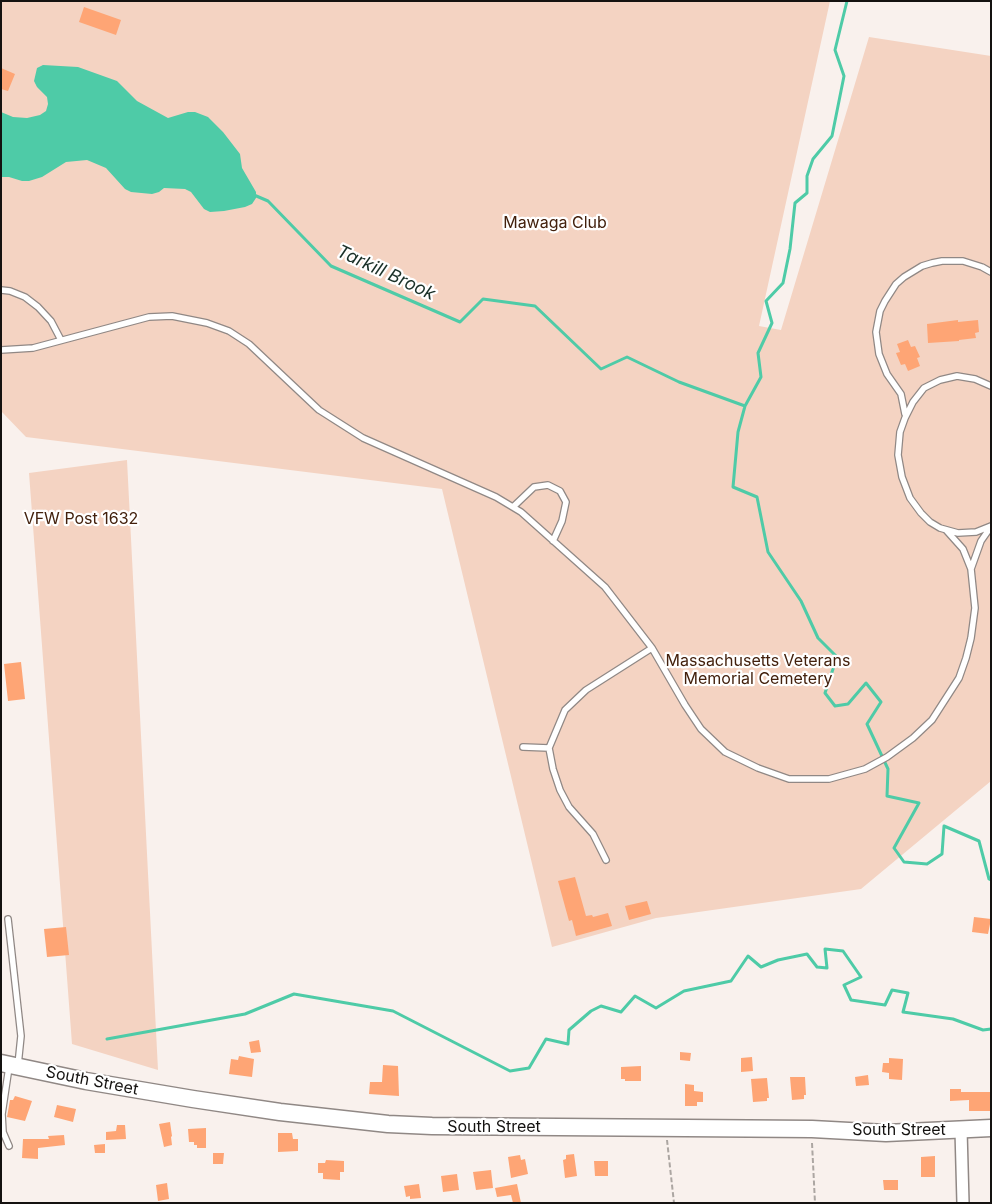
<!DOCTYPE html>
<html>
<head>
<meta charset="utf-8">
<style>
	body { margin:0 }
	#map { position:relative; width:992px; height:1204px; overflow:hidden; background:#f9f1ed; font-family:Inter,sans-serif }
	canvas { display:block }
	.frame { position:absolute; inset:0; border:2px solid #141210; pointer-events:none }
</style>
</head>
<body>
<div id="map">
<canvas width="992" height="1204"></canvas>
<div class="frame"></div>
</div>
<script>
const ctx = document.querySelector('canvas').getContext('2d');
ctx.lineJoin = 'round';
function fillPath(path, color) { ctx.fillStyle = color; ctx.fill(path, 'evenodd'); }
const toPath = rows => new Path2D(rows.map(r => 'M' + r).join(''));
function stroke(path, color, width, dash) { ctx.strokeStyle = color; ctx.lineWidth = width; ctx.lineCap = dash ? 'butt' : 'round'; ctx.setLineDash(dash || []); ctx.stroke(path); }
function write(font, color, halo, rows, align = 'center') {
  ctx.font = font + ' Inter,sans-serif'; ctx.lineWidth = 4.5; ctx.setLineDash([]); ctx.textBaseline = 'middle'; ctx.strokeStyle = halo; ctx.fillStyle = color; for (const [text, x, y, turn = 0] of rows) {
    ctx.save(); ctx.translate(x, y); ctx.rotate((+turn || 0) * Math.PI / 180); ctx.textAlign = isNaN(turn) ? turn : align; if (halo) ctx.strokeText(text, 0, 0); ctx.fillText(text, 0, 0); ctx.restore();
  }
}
fillPath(toPath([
	[1,1,830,1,759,326,781,330,869,37,991,56,991,781,861,889,656,918,552,947,442,489,26,437,1,411],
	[127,460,158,1070,72,1044,29,473]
]), '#f4d3c2');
fillPath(toPath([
	[43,65,78,67,117,81,137,101,168,118,188,112,195,112,208,117,223,132,240,154,242,168,256,192,256,198,252,204,245,207,224,211,210,212,204,209,191,192,185,189,164,188,159,192,152,194,131,192,125,189,106,168,87,160,66,162,42,177,29,181,22,181,9,177,1,177,1,112,13,117,27,118,40,115,46,111,48,104,47,97,37,87,34,81,37,68]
]), '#4ecba7');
stroke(toPath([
	[847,1,835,50,844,76,832,136,813,159,807,176,807,193,795,203,790,249,783,283,766,301,772,323,758,353,761,377,745,406,738,432,733,487,757,497,768,552,801,601,818,638,837,657,825,693,835,706,848,704,866,683,881,702,867,724,888,769,887,796,919,803,894,848,904,862,927,864,942,854,944,826,979,841,989,879,991,880],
	[254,195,268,201,331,266,460,322,483,299,535,306,601,369,627,357,679,382,745,406],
	[107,1039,245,1014,294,994,393,1011,510,1071,529,1068,546,1039,568,1044,569,1030,591,1011,601,1006,621,1012,635,996,656,1008,684,991,731,981,748,956,761,967,778,960,807,954,817,967,827,968,825,949,843,951,861,977,844,985,851,1000,885,1005,892,990,908,993,903,1012,953,1019,983,1030,991,1029]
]), '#4ecba7', 3);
fillPath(toPath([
	[84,7,121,20,116,35,79,22],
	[1,68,15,74,8,91,1,89],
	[958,320,958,322,978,320,979,332,975,333,976,338,959,340,959,341,928,343,927,324],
	[908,340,911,347,915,346,920,357,917,358,920,366,908,371,905,364,901,365,896,353,900,352,897,344],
	[21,662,25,699,8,701,4,664],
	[575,877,586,916,592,915,593,917,608,913,612,926,576,936,572,920,569,921,558,881],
	[647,901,651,914,629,920,625,906],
	[974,917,991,919,988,934,972,932],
	[66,927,69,955,47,957,44,929],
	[259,1040,261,1052,251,1053,249,1042],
	[680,1052,691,1053,690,1061,680,1060],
	[239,1056,254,1059,252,1077,229,1074,231,1059,238,1060],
	[752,1057,753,1071,741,1072,741,1058],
	[889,1058,903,1059,902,1080,889,1079,889,1073,882,1072,883,1063,889,1063],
	[383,1065,398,1066,399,1096,369,1094,370,1082,382,1082],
	[641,1066,641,1081,625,1081,625,1079,621,1079,621,1067],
	[868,1075,869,1085,856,1086,855,1077],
	[790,1077,805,1077,806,1095,804,1095,804,1099,792,1100],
	[767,1078,769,1098,767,1098,767,1101,753,1102,751,1079],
	[685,1084,694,1085,694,1091,703,1092,703,1102,697,1102,697,1106,685,1106],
	[950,1089,961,1089,961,1092,991,1092,991,1111,969,1111,969,1100,950,1101],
	[15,1096,32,1101,25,1121,7,1117,10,1100,13,1100],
	[57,1105,76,1109,73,1122,54,1117],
	[170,1122,172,1136,171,1137,172,1145,164,1147,159,1124],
	[117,1125,125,1125,126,1139,106,1140,106,1132,116,1131],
	[206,1128,206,1148,197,1148,197,1145,194,1145,194,1142,189,1142,188,1129],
	[278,1133,292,1133,293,1139,298,1139,298,1151,278,1152],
	[64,1135,65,1145,38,1148,38,1159,22,1158,23,1139,49,1139,48,1136],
	[105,1144,105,1153,95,1153,94,1145],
	[213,1153,224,1153,223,1164,213,1164],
	[574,1154,577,1176,565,1178,563,1160,566,1159,566,1155],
	[520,1155,521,1160,525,1159,528,1174,511,1178,508,1157],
	[935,1156,935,1177,921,1177,921,1157],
	[326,1160,344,1161,344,1172,340,1172,340,1180,323,1179,323,1173,318,1173,318,1163,325,1163],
	[594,1161,608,1161,608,1176,595,1176],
	[491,1170,493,1188,476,1190,473,1172],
	[457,1174,459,1190,443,1192,441,1176],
	[883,1180,898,1180,898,1190,884,1190],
	[167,1183,169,1199,158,1201,156,1185],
	[419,1184,421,1198,410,1199,410,1196,406,1197,404,1186],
	[517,1184,521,1203,513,1203,511,1195,497,1197,495,1188]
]), '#fea575');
const lane = toPath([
	[1,290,10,291,25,297,38,307,51,321,61,340],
	[1,350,33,348,149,317,172,316,207,323,229,331,249,344,319,410,363,438,496,497,521,512,605,587,652,648,586,690,565,710,549,748,523,747],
	[991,386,975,379,957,376,940,380,924,388,913,402,905,418,900,432,898,455,902,477,910,498,921,513,930,522,940,528,958,533,976,532,991,526],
	[905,414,901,394,887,374,879,354,876,332,880,311,885,301,896,284,904,277,922,266,932,263,942,261,963,261,982,267,991,272],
	[513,507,534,487,548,485,560,491,566,502,562,521,553,541],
	[971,569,981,541,990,528],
	[652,648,685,705,701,729,725,752,758,768,789,779,829,779,865,769,887,757,913,738,932,720,959,678,966,658,971,638,975,608,971,569,963,549,946,530],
	[549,748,553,769,560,790,569,807,593,834,606,860],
	[8,919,21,1036,18,1065],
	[9,1067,2,1114,3,1132,9,1146]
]);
const street = toPath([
	[961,1130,963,1203]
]);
const secondary = toPath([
	[1,1063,86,1081,193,1099,280,1112,388,1124,432,1126,812,1129,886,1133,991,1128]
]);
stroke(lane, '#908885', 8);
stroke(street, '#908885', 14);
stroke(secondary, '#908885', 19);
stroke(toPath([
	[667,1140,674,1203],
	[812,1143,815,1203]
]), '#aca6a2', 2, [5, 2.5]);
stroke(lane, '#fff', 5.5);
stroke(street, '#fff', 11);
stroke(secondary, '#fff', 16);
write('16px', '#43210d', '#fff', [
	["Mawaga Club",555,223],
	["VFW Post 1632",81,519],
	["Massachusetts Veterans",758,661],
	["Memorial Cemetery",758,679]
]);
write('16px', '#141210', '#fff', [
	["South Street",92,1081,11],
	["South Street",494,1127],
	["South Street",899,1130]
]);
write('italic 18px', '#1a3028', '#fff', [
	["Tarkill Brook",386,273,25]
]);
</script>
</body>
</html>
